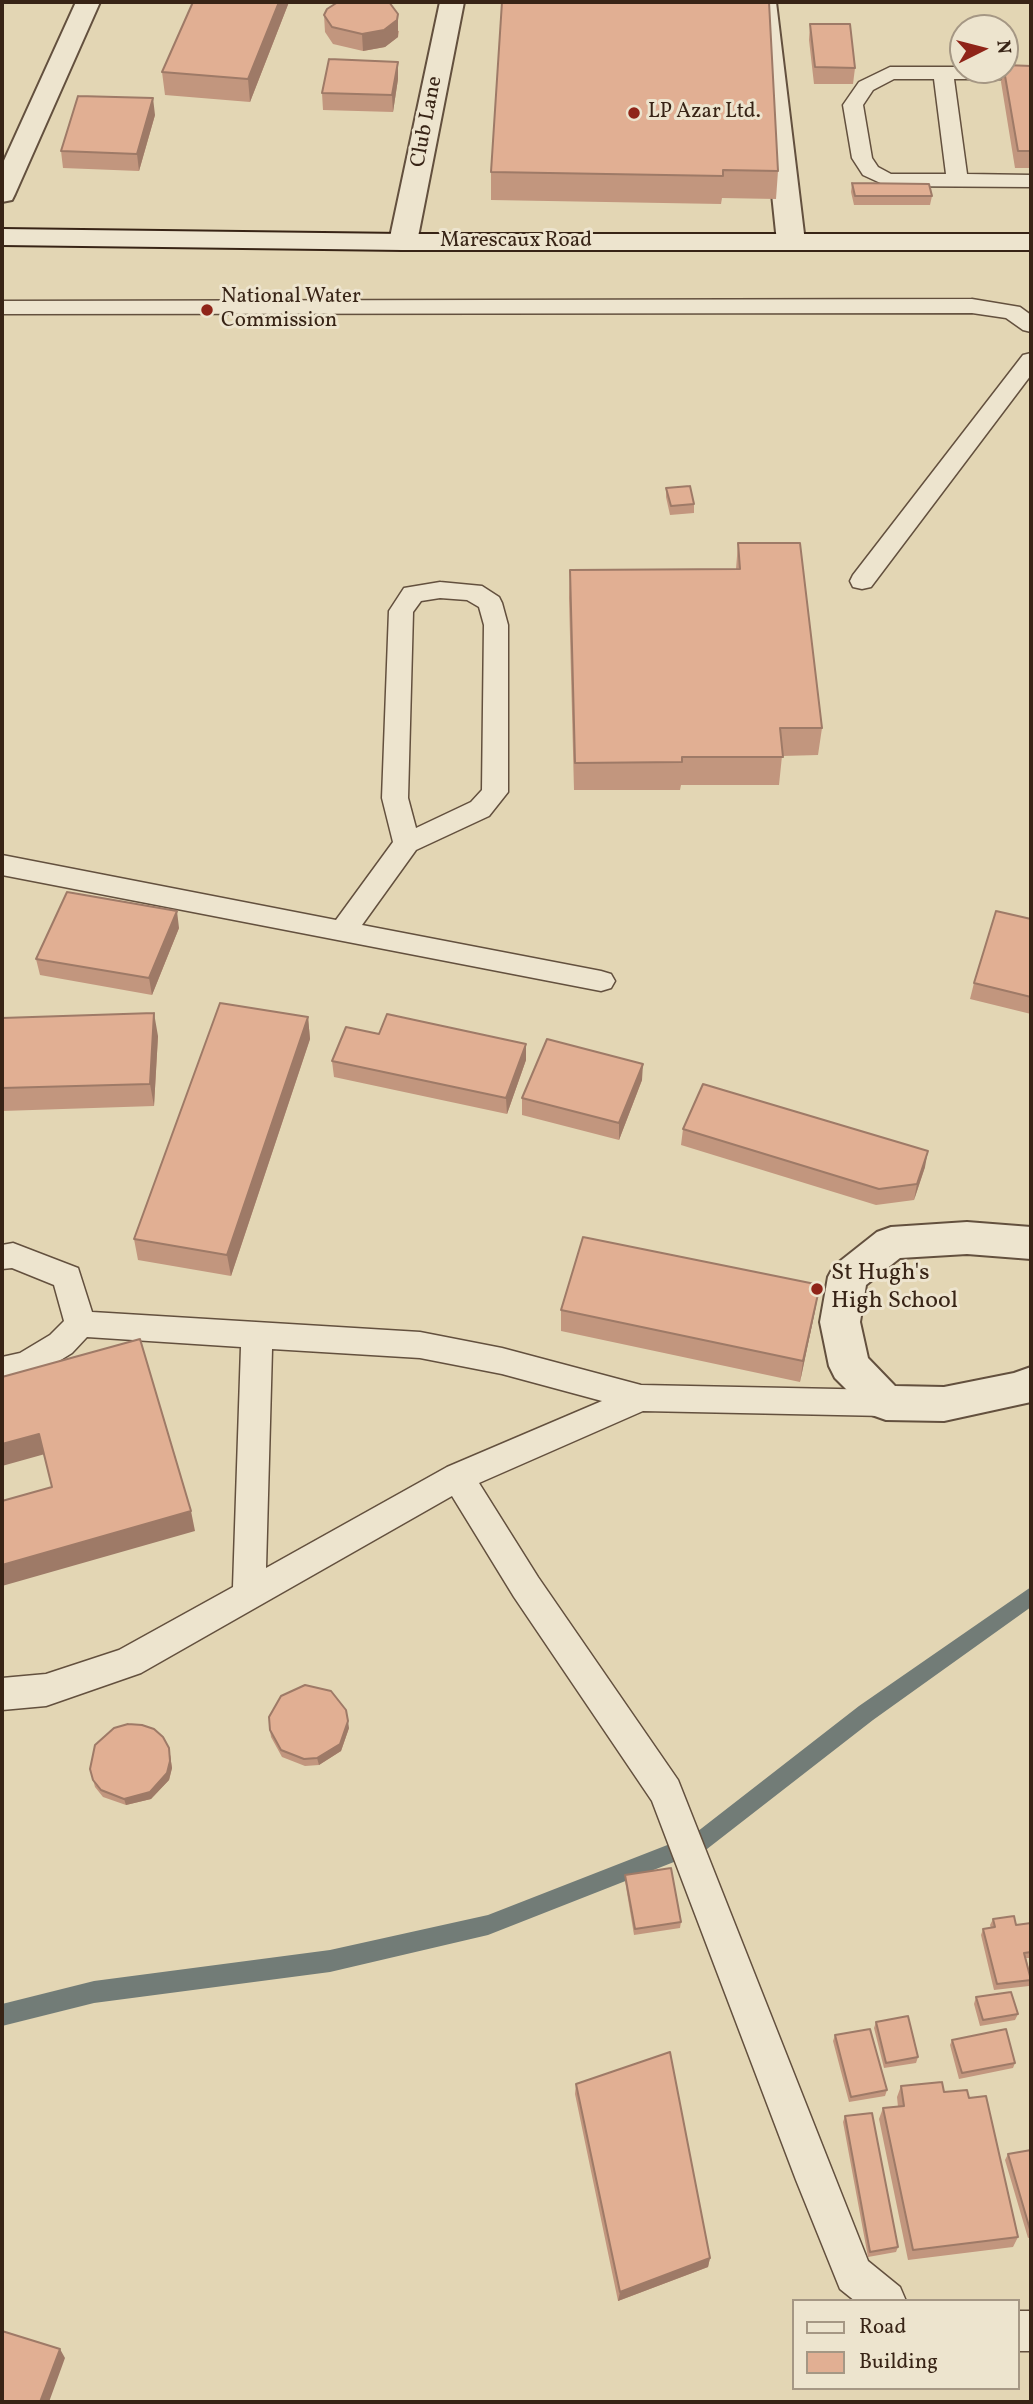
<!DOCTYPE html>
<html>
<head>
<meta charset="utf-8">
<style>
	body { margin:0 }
	#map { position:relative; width:1033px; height:2404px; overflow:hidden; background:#e3d6b4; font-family:Vollkorn,serif }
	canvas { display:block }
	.frame { position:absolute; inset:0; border:4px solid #382416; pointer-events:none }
	.legend { position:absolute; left:792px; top:2299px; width:228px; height:91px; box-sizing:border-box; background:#ede4ce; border:2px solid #a59784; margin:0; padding:9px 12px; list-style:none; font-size:21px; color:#382416 }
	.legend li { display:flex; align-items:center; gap:14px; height:35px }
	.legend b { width:35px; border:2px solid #a59784 }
	.north { position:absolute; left:949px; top:14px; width:70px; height:70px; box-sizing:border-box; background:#ede4ce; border:2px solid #a59784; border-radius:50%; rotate:84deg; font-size:19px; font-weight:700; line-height:28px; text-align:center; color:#382416 }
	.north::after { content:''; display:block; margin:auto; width:24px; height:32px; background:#8f2418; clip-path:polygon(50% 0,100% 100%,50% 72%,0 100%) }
</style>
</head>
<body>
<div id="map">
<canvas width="1033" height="2404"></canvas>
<div class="frame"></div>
<ul class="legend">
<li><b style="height:9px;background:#ede4ce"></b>Road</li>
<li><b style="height:19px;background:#e1af93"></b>Building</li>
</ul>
<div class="north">N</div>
</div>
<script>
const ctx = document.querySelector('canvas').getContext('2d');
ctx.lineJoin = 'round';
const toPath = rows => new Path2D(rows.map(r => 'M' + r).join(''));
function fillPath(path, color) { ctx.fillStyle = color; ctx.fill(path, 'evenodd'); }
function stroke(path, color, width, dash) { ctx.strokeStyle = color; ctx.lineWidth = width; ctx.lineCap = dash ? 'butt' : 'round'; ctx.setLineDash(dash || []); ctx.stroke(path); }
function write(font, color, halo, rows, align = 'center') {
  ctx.font = font + ' Vollkorn,serif'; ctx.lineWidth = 6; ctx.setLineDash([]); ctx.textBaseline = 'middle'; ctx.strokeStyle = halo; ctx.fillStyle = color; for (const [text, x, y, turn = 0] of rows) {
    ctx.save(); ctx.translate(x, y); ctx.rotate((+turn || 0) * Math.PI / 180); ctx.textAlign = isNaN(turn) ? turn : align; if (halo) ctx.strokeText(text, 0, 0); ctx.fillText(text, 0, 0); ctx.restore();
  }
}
fillPath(toPath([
	[1031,1587,1031,1607,873,1720,707,1849,488,1935,330,1972,94,2003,2,2026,2,2004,94,1981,330,1950,488,1915,693,1835,859,1706,1031,1587]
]), '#727c77');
const lane = toPath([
	[890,67,963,67,963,70,1031,67,1031,79,954,79,967,174,1031,175,1031,187,887,186,863,175,852,158,843,105,859,82,890,67],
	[894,79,934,79,946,174,891,174,878,167,872,158,863,105,873,90,894,79],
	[972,299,1020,307,1031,315,1031,332,1023,330,1006,318,972,313,2,314,2,301,972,299],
	[1031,353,1031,375,871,587,862,589,853,587,850,581,853,575,1023,355,1031,353],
	[440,582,482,586,499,597,502,603,508,625,508,792,489,816,416,850,362,925,601,971,611,974,615,981,611,988,601,991,2,875,2,855,336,920,393,842,382,798,389,611,404,588,440,582],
	[440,598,467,600,479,607,484,625,482,790,471,802,416,828,408,798,413,612,421,601,440,598],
	[13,1243,78,1268,92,1312,420,1332,502,1348,641,1385,886,1390,897,1394,902,1403,897,1412,886,1416,643,1411,479,1483,538,1577,678,1780,868,2261,900,2287,906,2301,855,2301,840,2289,796,2180,652,1801,514,1597,452,1496,141,1673,46,1706,2,1710,2,1678,46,1674,119,1650,233,1587,241,1347,87,1337,72,1353,38,1374,2,1383,2,1357,20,1353,50,1335,64,1321,54,1285,12,1268,2,1269,2,1245,13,1243],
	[272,1349,420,1358,502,1374,602,1401,447,1467,266,1568,272,1349],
	[1017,2311,1031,2311,1031,2351,1017,2351,1017,2311]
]);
const street = toPath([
	[76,2,100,2,15,194,12,200,2,202,2,165,76,2],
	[440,2,464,2,417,242,413,248,403,250,393,248,389,242,440,2],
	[752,2,776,2,805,242,801,248,791,250,781,248,777,242,752,2],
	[967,1222,1031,1227,1031,1259,967,1254,900,1258,866,1285,860,1322,868,1358,895,1386,944,1387,1014,1373,1031,1367,1031,1402,944,1421,886,1420,872,1415,835,1378,829,1366,820,1322,828,1277,834,1266,877,1232,891,1227,967,1222]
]);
const secondary = toPath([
	[2,229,403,234,1031,234,1031,250,403,250,2,245,2,229]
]);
stroke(lane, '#63503e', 3);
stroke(street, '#63503e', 4);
stroke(secondary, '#382416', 4);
fillPath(lane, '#ede4ce');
fillPath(street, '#ede4ce');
fillPath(secondary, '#ede4ce');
fillPath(toPath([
	[193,2,289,2,250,102,165,95,162,72],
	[502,2,778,171,776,199,722,198,721,204,491,200,491,172],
	[324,15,399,31,398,37,385,47,363,51,333,44,325,32],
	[810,24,855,68,853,84,814,84,809,40],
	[1031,66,1031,168,1015,168,1001,82,1003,70],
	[398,79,393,112,323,110,322,93],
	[155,115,139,171,63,168,61,151],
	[852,183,932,196,930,205,854,205,851,192],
	[666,488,694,504,694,513,670,515,666,497],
	[738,543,822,728,818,755,782,756,779,785,681,785,680,790,574,790,569,598,570,570,736,569],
	[1031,919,1031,1014,970,999,974,983],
	[179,928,152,995,40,975,36,959],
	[308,1017,310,1039,231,1276,138,1260,134,1239],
	[2,1018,158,1036,154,1106,2,1111],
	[379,1034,526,1044,526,1060,507,1114,334,1077,332,1061],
	[642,1080,619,1140,522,1115,522,1098],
	[683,1129,925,1167,914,1200,876,1205,681,1145],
	[816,1306,800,1382,561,1331,561,1310],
	[349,1728,341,1751,319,1765,305,1766,282,1757,271,1737,270,1730],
	[169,1748,172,1768,169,1780,151,1799,126,1805,103,1797,95,1787,90,1769],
	[625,1875,681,1922,680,1928,634,1935,625,1881],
	[993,1919,1016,1925,1031,1923,1031,1958,1026,1958,1031,1977,1031,1981,1029,1986,994,1990,981,1935,983,1929,991,1928,990,1925],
	[976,1997,1018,2014,1015,2020,980,2026,974,2004],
	[876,2022,918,2057,916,2063,884,2068,874,2028],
	[835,2035,887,2090,885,2096,849,2102,833,2041],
	[952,2040,1015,2063,1013,2068,959,2079,950,2045],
	[576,2084,710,2258,708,2267,618,2301,575,2094],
	[901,2086,944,2092,969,2098,1018,2237,1013,2247,908,2260,879,2119,883,2108,898,2107,897,2097],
	[845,2116,898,2247,896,2252,868,2257,843,2122],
	[1031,2150,1031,2237,1028,2238,1005,2160,1008,2154]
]), '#c2967e');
fillPath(toPath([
	[279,2,289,2,250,102,248,79],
	[398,14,398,37,385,47,363,51,362,34],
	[398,62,398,79,393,112,392,95],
	[153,98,155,115,139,171,137,154],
	[177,911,179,928,152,995,149,978],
	[154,1013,158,1036,154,1106,150,1084],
	[308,1017,310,1039,231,1276,227,1255],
	[526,1044,526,1060,507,1114,506,1098],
	[643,1064,642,1080,619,1140,619,1123],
	[928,1151,925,1167,914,1200,917,1184],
	[820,1285,816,1306,800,1382,803,1361],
	[39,1434,45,1454,2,1466,2,1444],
	[191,1511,195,1531,2,1586,2,1565],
	[348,1721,349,1728,341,1751,319,1765,317,1758],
	[169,1748,172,1768,169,1780,151,1799,126,1805,124,1799],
	[710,2258,708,2267,618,2301,620,2292],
	[60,2349,65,2358,49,2402,40,2402]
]), '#9e7a67');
const building = toPath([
	[193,2,279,2,248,79,162,72,193,2],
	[338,2,389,2,398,14,397,20,384,30,362,34,332,27,324,15,327,9,338,2],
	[502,2,769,2,778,171,723,170,723,176,491,172,502,2],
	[810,24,850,24,855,68,815,67,810,24],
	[329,59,398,62,392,95,322,93,329,59],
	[1005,65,1031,66,1031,151,1018,151,1004,70,1005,65],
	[78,96,153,98,137,154,61,151,78,96],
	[852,183,929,184,932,196,855,196,852,183],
	[690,486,694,504,671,506,666,488,690,486],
	[738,543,800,543,822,728,780,728,783,757,682,757,682,762,575,763,570,570,740,569,738,543],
	[67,892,177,911,149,978,36,959,67,892],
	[996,911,1031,919,1031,997,974,983,996,911],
	[220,1003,308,1017,227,1255,134,1239,220,1003],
	[154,1013,150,1084,2,1088,2,1018,154,1013],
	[387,1014,526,1044,506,1098,332,1061,346,1027,379,1034,387,1014],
	[547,1039,643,1064,619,1123,522,1098,547,1039],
	[703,1084,928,1151,917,1184,879,1189,683,1129,703,1084],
	[583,1237,820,1285,803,1361,561,1310,583,1237],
	[140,1339,191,1511,2,1565,2,1501,52,1487,39,1434,2,1444,2,1377,140,1339],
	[305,1685,331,1691,346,1710,348,1721,340,1744,317,1758,304,1759,281,1750,270,1730,269,1717,281,1696,305,1685],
	[128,1724,142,1725,154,1729,163,1737,169,1748,170,1761,167,1773,150,1792,124,1799,101,1790,93,1780,90,1769,95,1745,114,1728,128,1724],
	[671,1868,681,1922,635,1929,625,1875,671,1868],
	[1014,1916,1016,1925,1031,1923,1031,1952,1024,1953,1031,1980,997,1984,983,1929,995,1927,993,1919,1014,1916],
	[1011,1992,1018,2014,983,2020,976,1997,1011,1992],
	[908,2016,918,2057,886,2063,876,2022,908,2016],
	[870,2029,887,2090,851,2097,835,2035,870,2029],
	[1006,2029,1015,2063,962,2073,952,2040,1006,2029],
	[670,2052,710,2258,620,2292,576,2084,670,2052],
	[942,2082,944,2092,967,2090,969,2098,986,2096,1018,2237,913,2250,883,2108,904,2106,901,2086,942,2082],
	[872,2113,898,2247,870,2252,845,2116,872,2113],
	[1031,2150,1031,2233,1008,2154,1031,2150],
	[2,2331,60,2349,40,2402,2,2402,2,2331]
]);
fillPath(building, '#e1af93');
stroke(building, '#9e7a67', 2);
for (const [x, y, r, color] of [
	[634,113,7,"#8f2418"],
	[207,310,7,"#8f2418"],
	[817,1289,7,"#8f2418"]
]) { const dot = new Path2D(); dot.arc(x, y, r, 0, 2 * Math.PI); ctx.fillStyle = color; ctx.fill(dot); stroke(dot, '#ede4ce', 2.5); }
write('21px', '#382416', '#ede4ce', [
	["LP Azar Ltd.",648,113],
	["National Water",221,298],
	["Commission",221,322]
], 'left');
write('21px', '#382416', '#ede4ce', [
	["Club Lane",428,122,-79],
	["Marescaux Road",516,242]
]);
write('24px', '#382416', '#ede4ce', [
	["St Hugh's",831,1275],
	["High School",831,1303]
], 'left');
</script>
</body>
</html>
